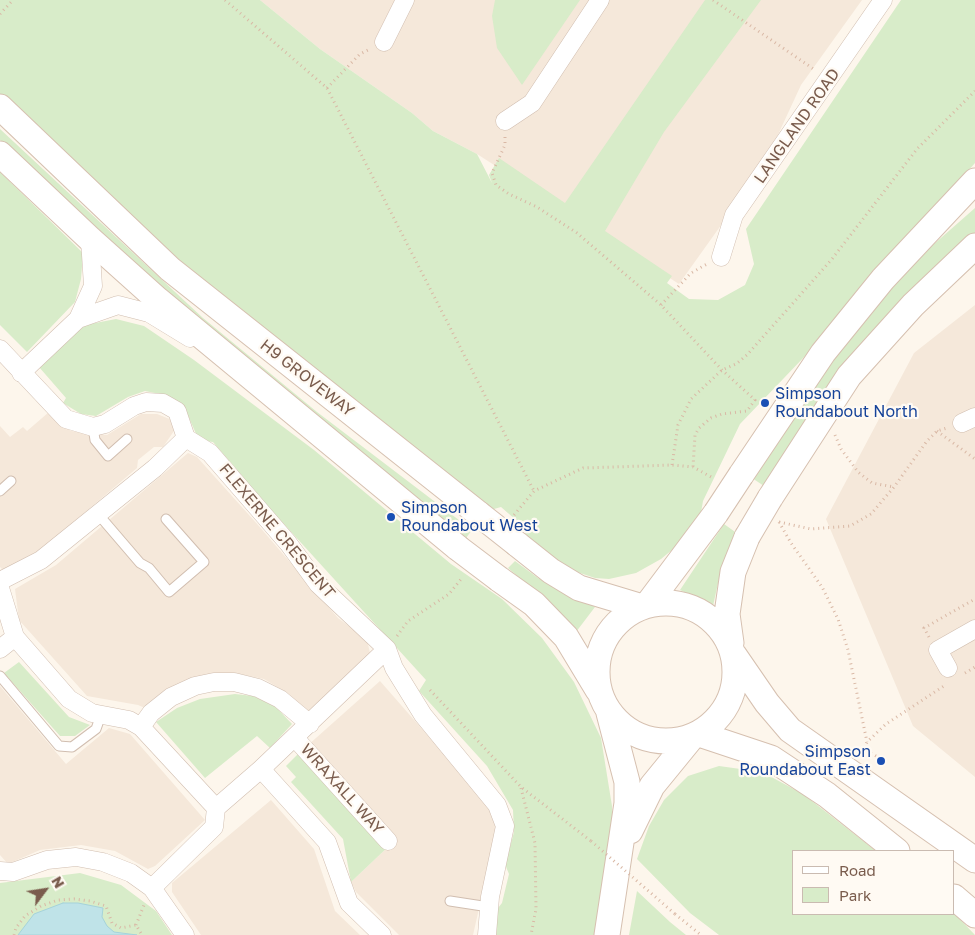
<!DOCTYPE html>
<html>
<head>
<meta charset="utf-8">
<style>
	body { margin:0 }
	#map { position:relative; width:975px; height:935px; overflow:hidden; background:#fdf6ec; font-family:"Golos Text",sans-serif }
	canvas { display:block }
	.legend { position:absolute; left:792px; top:850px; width:162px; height:65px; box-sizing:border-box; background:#fffaf3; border:1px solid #cabbb1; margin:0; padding:6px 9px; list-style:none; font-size:15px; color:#7a5c4d }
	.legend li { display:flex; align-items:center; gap:10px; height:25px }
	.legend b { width:25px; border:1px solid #cabbb1 }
	.north { position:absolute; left:20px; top:865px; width:50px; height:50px; -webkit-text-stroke:4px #fffaf3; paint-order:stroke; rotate:59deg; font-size:14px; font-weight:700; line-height:20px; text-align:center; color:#7a5c4d }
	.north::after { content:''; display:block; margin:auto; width:18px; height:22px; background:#7a5c4d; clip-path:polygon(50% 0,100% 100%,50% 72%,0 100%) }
</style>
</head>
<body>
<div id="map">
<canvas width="975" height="935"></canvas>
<ul class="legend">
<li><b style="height:6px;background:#fff"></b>Road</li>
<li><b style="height:14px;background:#d8ecc9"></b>Park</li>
</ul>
<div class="north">N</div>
</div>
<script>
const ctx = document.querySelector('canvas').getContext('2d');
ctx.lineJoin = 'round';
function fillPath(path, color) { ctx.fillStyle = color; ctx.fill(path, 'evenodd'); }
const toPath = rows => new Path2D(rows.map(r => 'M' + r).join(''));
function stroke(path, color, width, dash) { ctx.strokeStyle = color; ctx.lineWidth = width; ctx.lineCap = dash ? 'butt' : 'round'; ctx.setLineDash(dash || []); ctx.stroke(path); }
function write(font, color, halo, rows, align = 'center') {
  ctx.font = font + ' "Golos Text",sans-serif'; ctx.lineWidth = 4.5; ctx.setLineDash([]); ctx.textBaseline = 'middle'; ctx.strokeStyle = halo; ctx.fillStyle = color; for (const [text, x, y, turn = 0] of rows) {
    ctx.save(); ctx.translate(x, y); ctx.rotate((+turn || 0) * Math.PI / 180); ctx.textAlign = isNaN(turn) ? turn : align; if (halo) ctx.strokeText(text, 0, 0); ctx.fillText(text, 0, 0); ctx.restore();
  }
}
fillPath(toPath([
	[260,0,862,0,801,85,764,165,679,284,477,154,433,131,412,113,320,49],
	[975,305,975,777,913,726,826,519,914,353],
	[49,412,71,431,107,435,141,414,157,414,172,420,176,428,163,447,154,447,138,460,137,468,36,554,4,571,0,567,0,426,10,437,23,427,27,431],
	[188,453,197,457,258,525,338,618,367,640,370,653,308,713,289,694,264,679,239,674,217,674,145,708,138,705,87,696,19,620,15,589,56,565],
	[380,681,492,809,497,829,473,935,399,935,356,892,351,882,389,846,307,746],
	[0,686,66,764,109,728,130,734,205,820,155,866,148,869,115,851,81,845,40,850,8,864,0,855],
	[271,800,314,849,335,911,360,935,201,935,172,892,172,883]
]), '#f5e8da');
fillPath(toPath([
	[0,0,260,0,320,49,412,113,433,131,477,154,492,183,489,175,499,158,565,203,705,0,761,0,664,132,605,231,672,276,667,283,689,299,718,300,745,285,754,264,746,229,901,0,975,0,975,163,806,355,740,424,703,501,700,518,678,545,661,559,636,573,609,579,595,578,565,568,526,539,524,527,501,507,487,511,187,270,0,95],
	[495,0,580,0,522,85,497,48,492,16],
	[0,129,203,318,317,412,472,530,466,538,380,472,163,293,7,147,0,140],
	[0,172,83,253,81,279,75,302,27,352,0,325],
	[975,208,975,233,959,247,764,486,752,478,818,373,917,259],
	[116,319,144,326,194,360,314,450,451,564,502,599,542,638,574,682,601,738,612,806,613,841,597,935,495,935,494,913,502,903,509,874,504,862,507,858,514,832,513,810,487,766,419,691,426,680,273,512,213,442,204,441,197,436,186,411,160,394,145,391,128,397,96,416,81,414,63,403,66,398,39,367,85,325],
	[724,524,738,534,720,574,713,606,680,590],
	[515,561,538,578,595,607,576,632,544,599,508,568],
	[19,662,69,717,90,725,75,736,60,736,4,673],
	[235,694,253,696,274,705,292,724,270,748,257,736,205,778,156,722,177,708,200,699],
	[302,750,389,846,351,882,343,839,291,782,296,777,286,766],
	[719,766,762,772,803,794,876,851,794,851,794,914,954,913,975,935,719,935,690,913,637,859,649,826,664,800,688,776],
	[80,873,121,885,156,911,172,935,0,935,0,883],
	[637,891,670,922,686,935,629,935]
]), '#d8ecc9');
const water = toPath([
	[63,903,78,903,103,908,102,917,107,926,114,932,137,935,18,935,34,914,63,903]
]);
fillPath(water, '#bfe3e8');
stroke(water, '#a5d3da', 1);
const lane = toPath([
	[93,427,95,440,108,456,127,439],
	[0,491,11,481],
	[98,514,140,563,149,568,169,592,204,562,166,519],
	[0,676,59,746,72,747,96,729,101,715],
	[450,901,489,907]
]);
const street = toPath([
	[384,42,405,0],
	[505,121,532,103,600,0],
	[721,257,734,215,883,0],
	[78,319,118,305,149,313,190,338],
	[0,349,66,419,93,427,105,424,134,406,146,402,163,403,177,411,186,438],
	[21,373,78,319,93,286,90,239],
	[962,423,975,417],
	[0,581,41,560,155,468,186,438,210,453,288,543,318,584,387,649,394,668,423,715,497,805,505,826,490,897,487,935],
	[0,588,15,637,69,699,92,713,129,720,141,727,216,808,261,769,327,842,349,903,382,935],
	[0,649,15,637],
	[948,668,938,650,975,629],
	[141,727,151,713,171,697,195,686,214,682,234,682,258,688,280,699,310,724],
	[295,738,388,841],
	[261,769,387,649],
	[0,871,13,872,47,860,76,857,103,862,131,873,152,888,185,935],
	[152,888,214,827,216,808]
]);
const secondary = toPath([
	[0,107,170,269,479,514],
	[0,154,90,239,158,300,458,548],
	[741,475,823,353,883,279,975,181],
	[770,498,849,376,913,305,975,246],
	[517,544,551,571,579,588,642,607],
	[499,579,534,604,566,637,598,690],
	'597 672a69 69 0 1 1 138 0a69 69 0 1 1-138 0Z',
	[647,605,716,513],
	[731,643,727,614,733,572,747,537],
	[734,655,767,703,790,730,975,860],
	[699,734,771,758,827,795,897,851],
	[630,831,652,786,692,737],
	[954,897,975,915],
	[607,935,627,803,627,782,609,713]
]);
stroke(lane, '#d1beb0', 11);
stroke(street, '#d1beb0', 19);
stroke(secondary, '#d6c0b0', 27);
stroke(toPath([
	[225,0,327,88,534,491],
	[713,0,815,70],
	[0,14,13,0],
	[327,88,360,54,370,49],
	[505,137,505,145,492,173,496,185,509,194,537,207,577,233,661,305,722,370,755,400,747,411,722,414,711,418,699,428,695,435,693,467],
	[661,305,691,273,707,264],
	[937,431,975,459],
	[835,435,841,449,858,472,872,483,894,487],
	[672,465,678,425,691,399,722,370,736,364,747,355,832,259,917,149,975,91],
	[514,515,534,491,583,468,672,465,693,467,713,478],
	[779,522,811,529,850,526,871,514,894,487,927,441,937,431,947,428],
	[779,522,791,543,822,587,838,619,848,650,867,742],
	[397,636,408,621,449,594,462,578],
	[929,637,924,628,975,599],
	[965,673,975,667],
	[430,690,521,787,591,841],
	[876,756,864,749,867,742,886,724,944,686],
	[521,788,535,843,536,909,531,935],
	[675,914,701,935],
	[136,925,144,905],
	[14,935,16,928,25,916,41,906,58,900,74,899,90,901,106,906,112,923,121,928,136,925,142,935]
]), '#d9b8a5', 3, [1, 4]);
stroke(lane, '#fff', 9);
stroke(street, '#fff', 18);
stroke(secondary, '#fff', 25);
const secondaryBridge = toPath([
	[716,513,741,475],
	[479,514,517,544],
	[747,537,770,498],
	[458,548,499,579]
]);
stroke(secondaryBridge, '#d6c0b0', 27, []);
stroke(toPath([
	[591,841,675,914]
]), '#d9b8a5', 3, [1, 4]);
stroke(secondaryBridge, '#fff', 25);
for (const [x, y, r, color] of [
	[765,403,5,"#1a4fb4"],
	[391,517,5,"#1a4fb4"],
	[881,761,5,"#1a4fb4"]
]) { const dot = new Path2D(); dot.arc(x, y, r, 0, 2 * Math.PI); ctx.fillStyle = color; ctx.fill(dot); stroke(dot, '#fffaf3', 2); }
write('16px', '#7a5c4d', '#fffaf3', [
	["LANGLAND ROAD",797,126,-55],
	["H9 GROVEWAY",307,378,38],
	["FLEXERNE CRESCENT",277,531,50],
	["WRAXALL WAY",342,789,48]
]);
write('16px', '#164399', '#fffaf3', [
	["Simpson",775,394],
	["Roundabout North",775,412],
	["Simpson",401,508],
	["Roundabout West",401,526],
	["Simpson",871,752,"right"],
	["Roundabout East",871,770,"right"]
], 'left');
</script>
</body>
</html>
